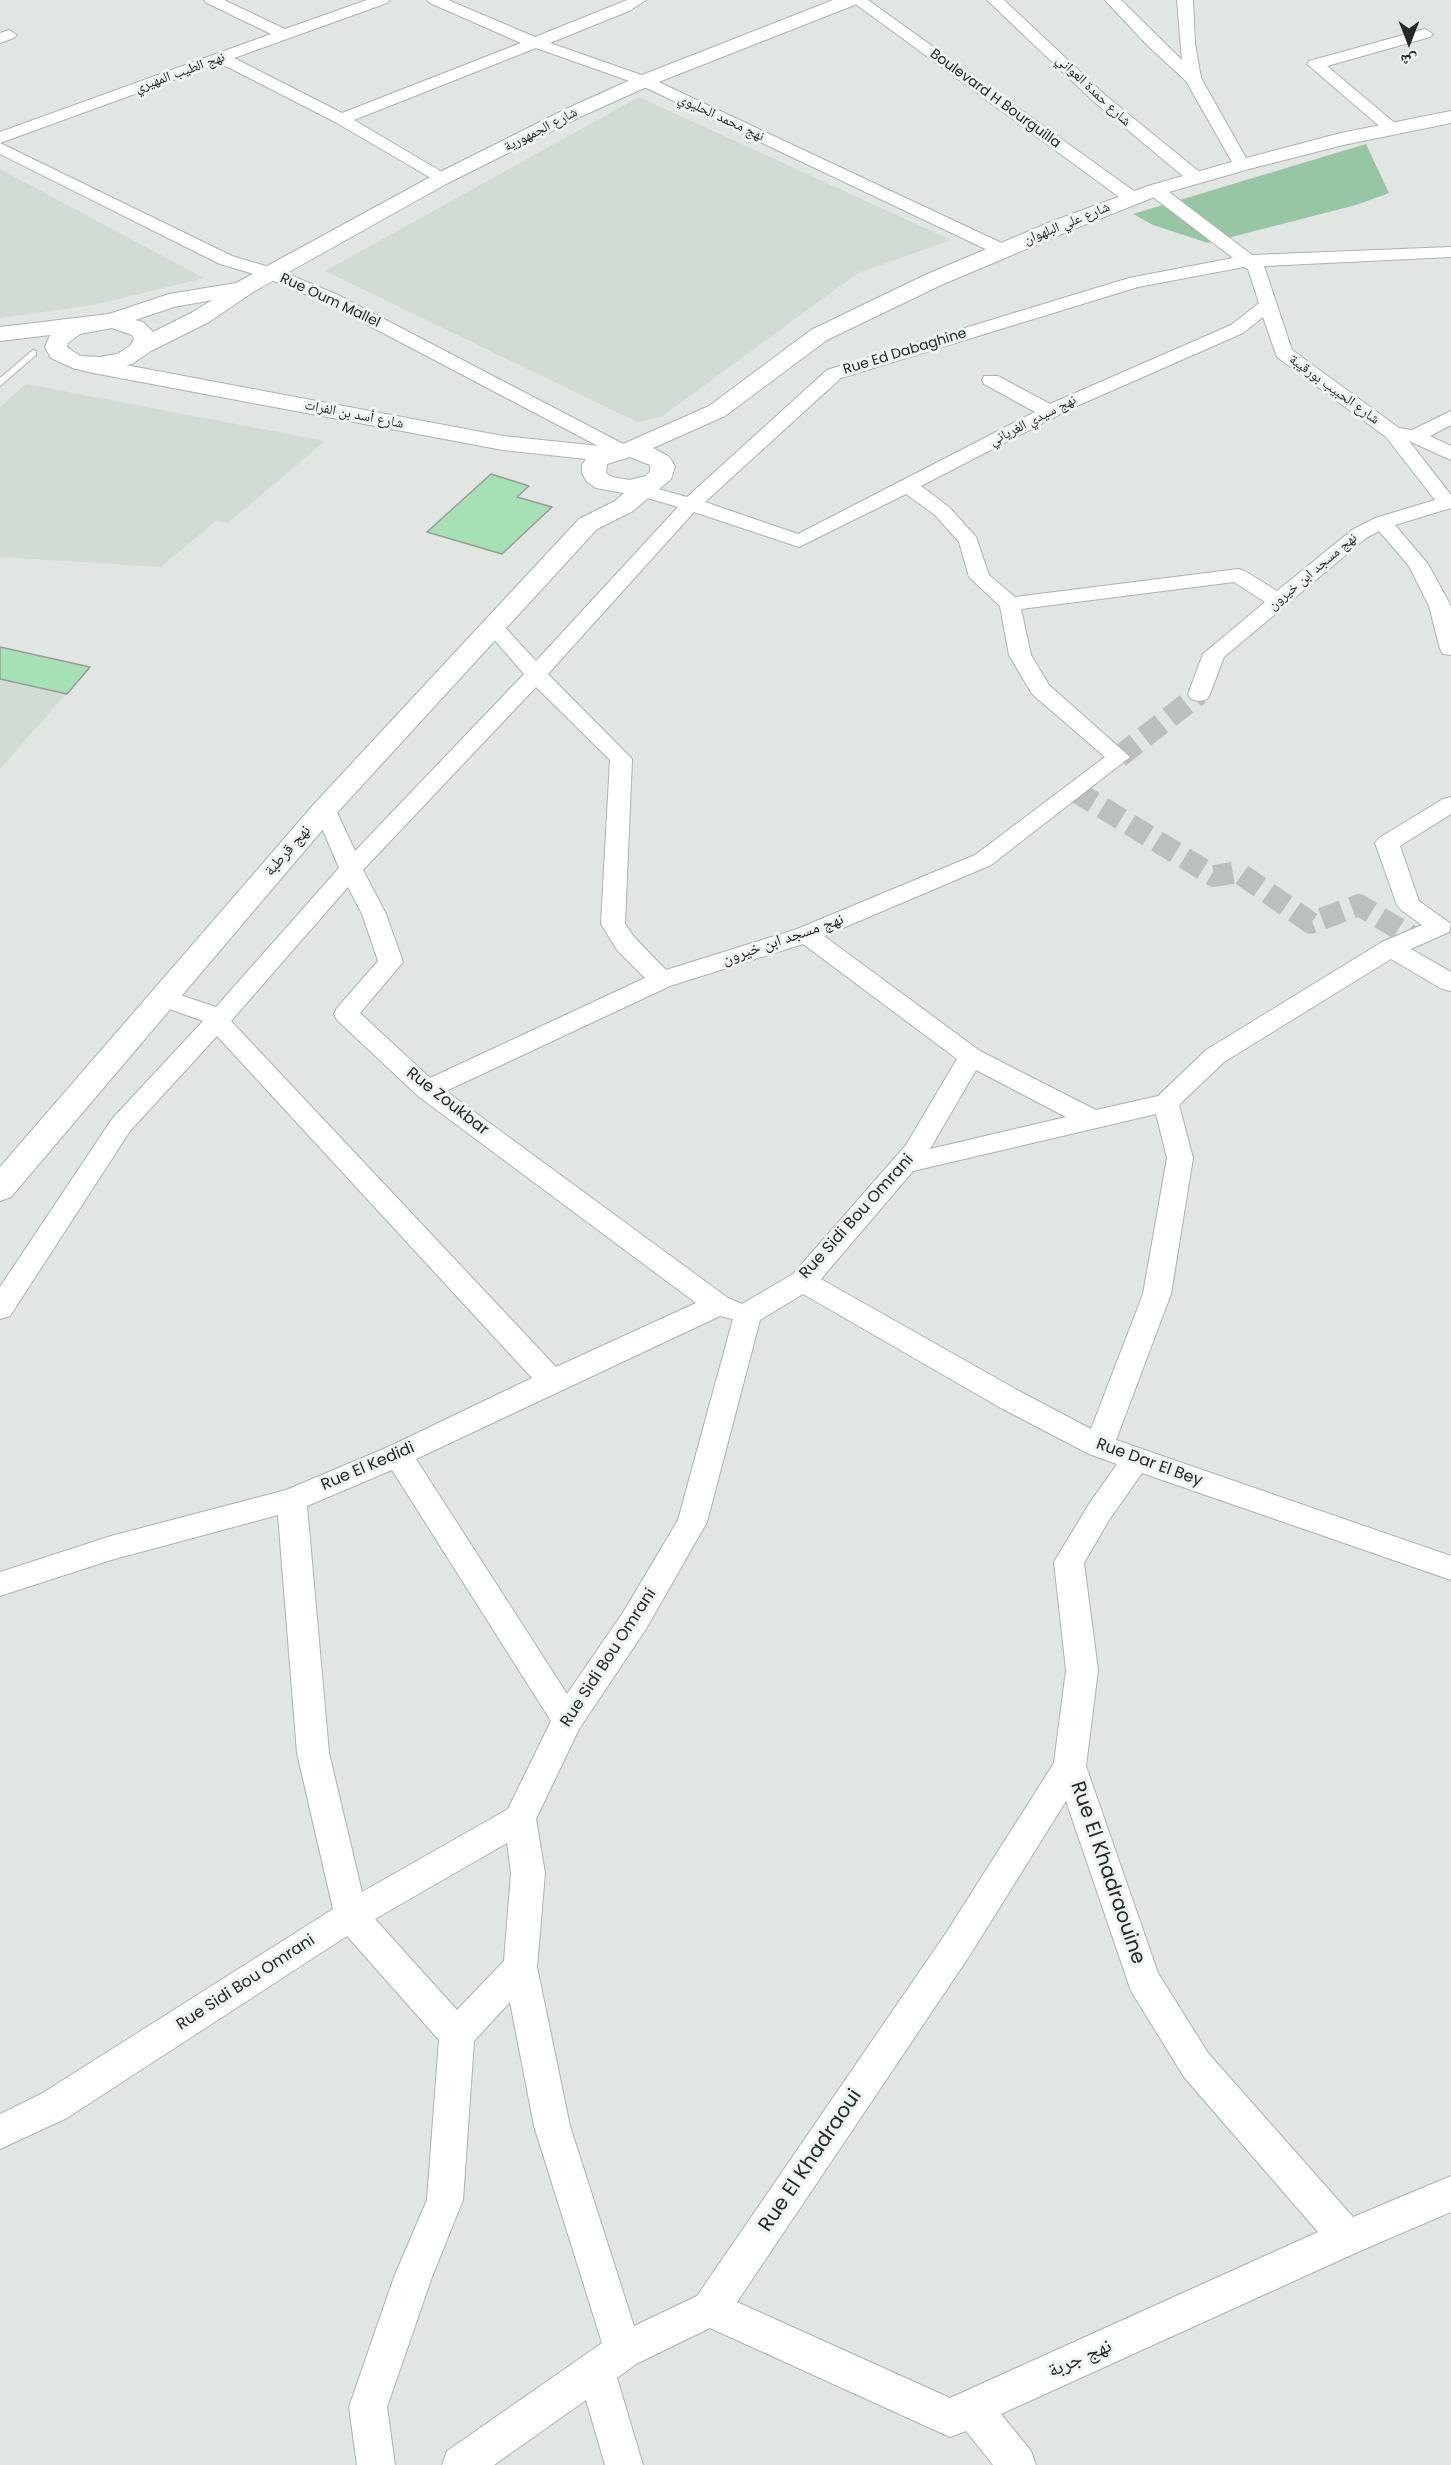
<!DOCTYPE html>
<html>
<head>
<meta charset="utf-8">
<style>
	body { margin:0 }
	#map { position:relative; width:1451px; height:2465px; overflow:hidden; background:#e1e6e2; font-family:Poppins,"Noto Naskh Arabic",sans-serif }
	canvas { display:block }
	.north { position:absolute; left:1379px; top:12px; width:60px; height:60px; -webkit-text-stroke:4px #eef4ef; paint-order:stroke; rotate:180deg; font-size:16px; font-weight:700; line-height:24px; text-align:center; color:#262827 }
	.north::after { content:''; display:block; margin:auto; width:21px; height:27px; background:#262827; clip-path:polygon(50% 0,100% 100%,50% 72%,0 100%) }
</style>
</head>
<body>
<div id="map">
<canvas width="1451" height="2465"></canvas>
<div class="north">ش</div>
</div>
<script>
const ctx = document.querySelector('canvas').getContext('2d');
ctx.lineJoin = 'round';
function fillPath(path, color) { ctx.fillStyle = color; ctx.fill(path, 'evenodd'); }
const toPath = rows => new Path2D(rows.map(r => 'M' + r).join(''));
function stroke(path, color, width, dash) { ctx.strokeStyle = color; ctx.lineWidth = width; ctx.lineCap = dash ? 'butt' : 'round'; ctx.setLineDash(dash || []); ctx.stroke(path); }
function write(font, color, halo, rows, align = 'center') {
  ctx.font = font + ' Poppins,"Noto Naskh Arabic",sans-serif'; ctx.lineWidth = 6; ctx.setLineDash([]); ctx.textBaseline = 'middle'; ctx.strokeStyle = halo; ctx.fillStyle = color; for (const [text, x, y, turn = 0] of rows) {
    ctx.save(); ctx.translate(x, y); ctx.rotate((+turn || 0) * Math.PI / 180); ctx.textAlign = isNaN(turn) ? turn : align; if (halo) ctx.strokeText(text, 0, 0); ctx.fillText(text, 0, 0); ctx.restore();
  }
}
fillPath(toPath([
	[639,97,951,240,858,273,661,417,637,422,325,271],
	[0,169,204,278,94,305,0,318],
	[26,384,325,441,228,523,216,521,161,567,0,557,0,407],
	[0,647,90,667,0,769]
]), '#d1ddd3');
fillPath(toPath([
	[1366,144,1389,193,1356,205,1208,243,1153,225,1133,214]
]), '#96c6a3');
const building = toPath([
	[491,474,529,486,517,497,552,507,502,554,427,532,491,474],
	[0,647,90,667,67,694,0,679,0,647]
]);
fillPath(building, '#a6e1b6');
stroke(building, '#969c97', 1.5);
stroke(toPath([
	[1119,757,1199,694],
	[1075,791,1214,876,1238,872,1311,923,1359,905,1414,938]
]), '#bcc0bd', 22, [22, 10]);
const lane = toPath([
	[33,350,36,351,36,355,0,386,0,378,33,350]
]);
const street = toPath([
	[204,0,224,0,285,29,367,0,390,0,387,3,234,58,342,113,521,43,430,3,427,0,448,0,535,37,627,0,646,0,629,11,550,43,650,78,1008,246,1011,250,1008,254,1002,255,996,254,638,84,536,48,354,120,447,175,449,179,447,183,441,184,335,122,220,63,0,143,0,132,271,34,207,3,204,0],
	[850,0,868,0,1138,194,1141,198,1138,202,1126,202,850,0],
	[987,0,1004,0,1105,95,1202,174,1204,178,1202,182,1190,182,1093,101,987,0],
	[1105,0,1121,0,1182,60,1177,0,1193,0,1195,44,1201,78,1250,165,1248,169,1236,169,1186,81,1148,46,1105,0],
	[1425,29,1433,34,1430,37,1327,66,1397,125,1399,128,1397,131,1385,131,1307,64,1309,61,1425,29],
	[9,30,17,35,14,38,0,43,0,33,9,30],
	[0,143,232,256,276,269,338,295,629,447,632,451,629,455,615,455,326,303,264,277,220,264,0,154,0,143],
	[1155,185,1161,186,1252,255,1451,247,1451,257,1264,266,1292,350,1399,428,1412,430,1451,411,1451,425,1430,436,1451,446,1451,460,1409,441,1451,495,1451,508,1395,525,1428,564,1451,606,1451,655,1443,654,1440,649,1429,606,1409,566,1379,531,1366,538,1224,657,1210,694,1207,699,1199,701,1191,699,1188,694,1203,654,1265,602,1234,582,1021,609,1031,655,1049,685,1130,757,991,865,824,936,980,1051,1096,1110,1158,1096,1206,1050,1382,942,1422,925,1401,910,1397,905,1375,843,1379,838,1443,799,1451,797,1451,814,1400,846,1419,901,1451,924,1449,932,1411,949,1451,972,1451,991,1442,989,1391,959,1224,1062,1179,1105,1193,1158,1171,1294,1116,1440,1451,1556,1451,1580,1142,1473,1109,1520,1084,1563,1098,1670,1086,1766,1158,1973,1208,2053,1353,2217,1451,2176,1451,2212,1360,2251,1001,2414,1031,2451,1036,2465,993,2465,966,2431,950,2437,710,2328,636,2364,617,2378,643,2465,605,2465,586,2400,494,2465,442,2465,447,2451,602,2343,534,2126,510,2002,474,2041,463,2200,432,2277,387,2407,395,2465,357,2465,349,2407,394,2277,427,2200,439,2040,347,1936,67,2118,0,2149,0,2114,41,2094,333,1909,297,1753,278,1515,111,1560,0,1596,0,1572,111,1536,286,1490,388,1447,532,1378,217,1036,130,1131,10,1316,0,1319,0,1287,112,1119,203,1021,153,1003,150,997,153,991,162,989,216,1007,339,868,314,809,317,804,325,802,333,804,355,851,524,674,486,630,482,626,486,622,493,620,500,622,536,661,678,507,637,495,634,491,637,487,644,485,687,497,827,370,1129,278,1233,258,1149,194,1146,190,1149,186,1155,185],
	[1244,267,1248,269,1259,303,1231,325,1050,404,998,376,984,376,982,380,984,384,1035,412,798,534,705,502,841,378,1138,287,1244,267],
	[1263,317,1277,357,1386,437,1435,500,1375,518,1352,530,1277,591,1245,571,1238,569,1015,597,989,575,976,537,949,507,921,486,1070,409,1243,333,1263,317],
	[906,494,935,515,959,542,969,577,1000,606,1009,655,1032,694,1105,757,975,855,797,929,666,970,635,938,625,924,632,759,548,674,694,512,799,547,906,494],
	[536,687,610,760,601,924,617,950,645,978,430,1078,360,1013,403,962,386,914,363,870,536,687],
	[348,887,362,914,378,961,337,1008,334,1014,337,1020,418,1096,696,1303,556,1367,231,1021,348,887],
	[803,944,957,1059,906,1145,793,1274,742,1304,728,1298,446,1091,670,986,803,944],
	[976,1070,1066,1117,930,1149,976,1070],
	[1156,1114,1167,1158,1143,1294,1091,1429,1019,1391,821,1279,913,1171,1156,1114],
	[803,1294,999,1407,1089,1454,1117,1464,1089,1504,1054,1562,1066,1670,1054,1763,946,1933,697,2296,634,2326,570,2126,537,1967,545,1873,536,1819,579,1729,646,1629,707,1522,760,1320,803,1294],
	[720,1316,733,1319,678,1520,624,1611,567,1694,416,1459,720,1316],
	[392,1470,551,1721,508,1809,362,1892,329,1753,307,1506,392,1470],
	[1066,1801,1131,1991,1184,2077,1318,2232,950,2398,737,2302,970,1955,1066,1801],
	[507,1843,511,1873,504,1961,457,2010,375,1919,507,1843]
]);
const secondary = toPath([
	[1451,111,1451,123,1343,145,1249,169,1162,194,1069,231,941,285,827,340,725,416,653,448,668,456,672,461,675,467,671,479,633,511,597,529,335,815,11,1197,0,1201,0,1167,315,803,579,519,615,501,624,493,596,488,587,482,582,473,582,465,586,459,503,450,88,372,80,370,77,365,80,360,88,358,503,436,609,447,623,444,709,406,811,330,925,275,1053,221,1148,186,1235,161,1341,133,1451,111],
	[630,457,650,465,650,472,645,476,630,480,612,477,606,473,607,464,630,457]
]);
const primary = toPath([
	[833,0,859,0,857,4,651,85,580,117,448,183,253,292,209,322,151,351,132,364,100,371,75,369,51,358,45,347,50,335,0,341,0,327,109,314,169,294,236,283,434,175,566,109,637,77,833,0],
	[212,300,193,312,153,332,143,322,135,320,174,307,212,300],
	[112,328,132,335,134,339,130,346,117,354,100,357,80,356,67,347,68,343,80,334,112,328]
]);
stroke(lane, '#adb3af', 2);
stroke(street, '#adb3af', 2);
stroke(secondary, '#adb3af', 2);
stroke(primary, '#adb3af', 2);
fillPath(lane, '#fff');
fillPath(street, '#fff');
fillPath(secondary, '#fff');
fillPath(primary, '#fff');
write('14px', '#262827', '#eef4ef', [
	["نهج الطيب المهيري",180,73,-20],
	["شارع حمدة العواني",1093,91,43],
	["Boulevard H Bourguilla",995,99,36],
	["نهج محمد الحليوي",721,118,25],
	["شارع الجمهورية",541,130,-27],
	["شارع علي البلهوان",1067,224,-22],
	["Rue Oum Mallel",330,301,25],
	["Rue Ed Dabaghine",905,352,-17],
	["شارع الحبيب بورقيبة",1334,390,36],
	["شارع أسد بن الفرات",354,415,11],
	["نهج سيدي الغرياني",1033,421,-27],
	["نهج مسجد ابن خيرون",1313,572,-40]
]);
write('16px', '#262827', '#eef4ef', [
	["نهج قرطبة",288,851,-49],
	["نهج مسجد ابن خيرون",783,940,-19],
	["Rue Zoukbar",447,1102,38],
	["Rue Sidi Bou Omrani",857,1217,-48],
	["Rue Dar El Bey",1149,1463,20],
	["Rue El Kedidi",368,1467,-23],
	["Rue Sidi Bou Omrani",609,1658,-57],
	["Rue Sidi Bou Omrani",246,1983,-33]
]);
write('20px', '#262827', '#eef4ef', [
	["Rue El Khadraouine",1107,1873,71],
	["Rue El Khadraoui",811,2161,-56],
	["نهج جربة",1080,2359,-24]
]);
</script>
</body>
</html>
